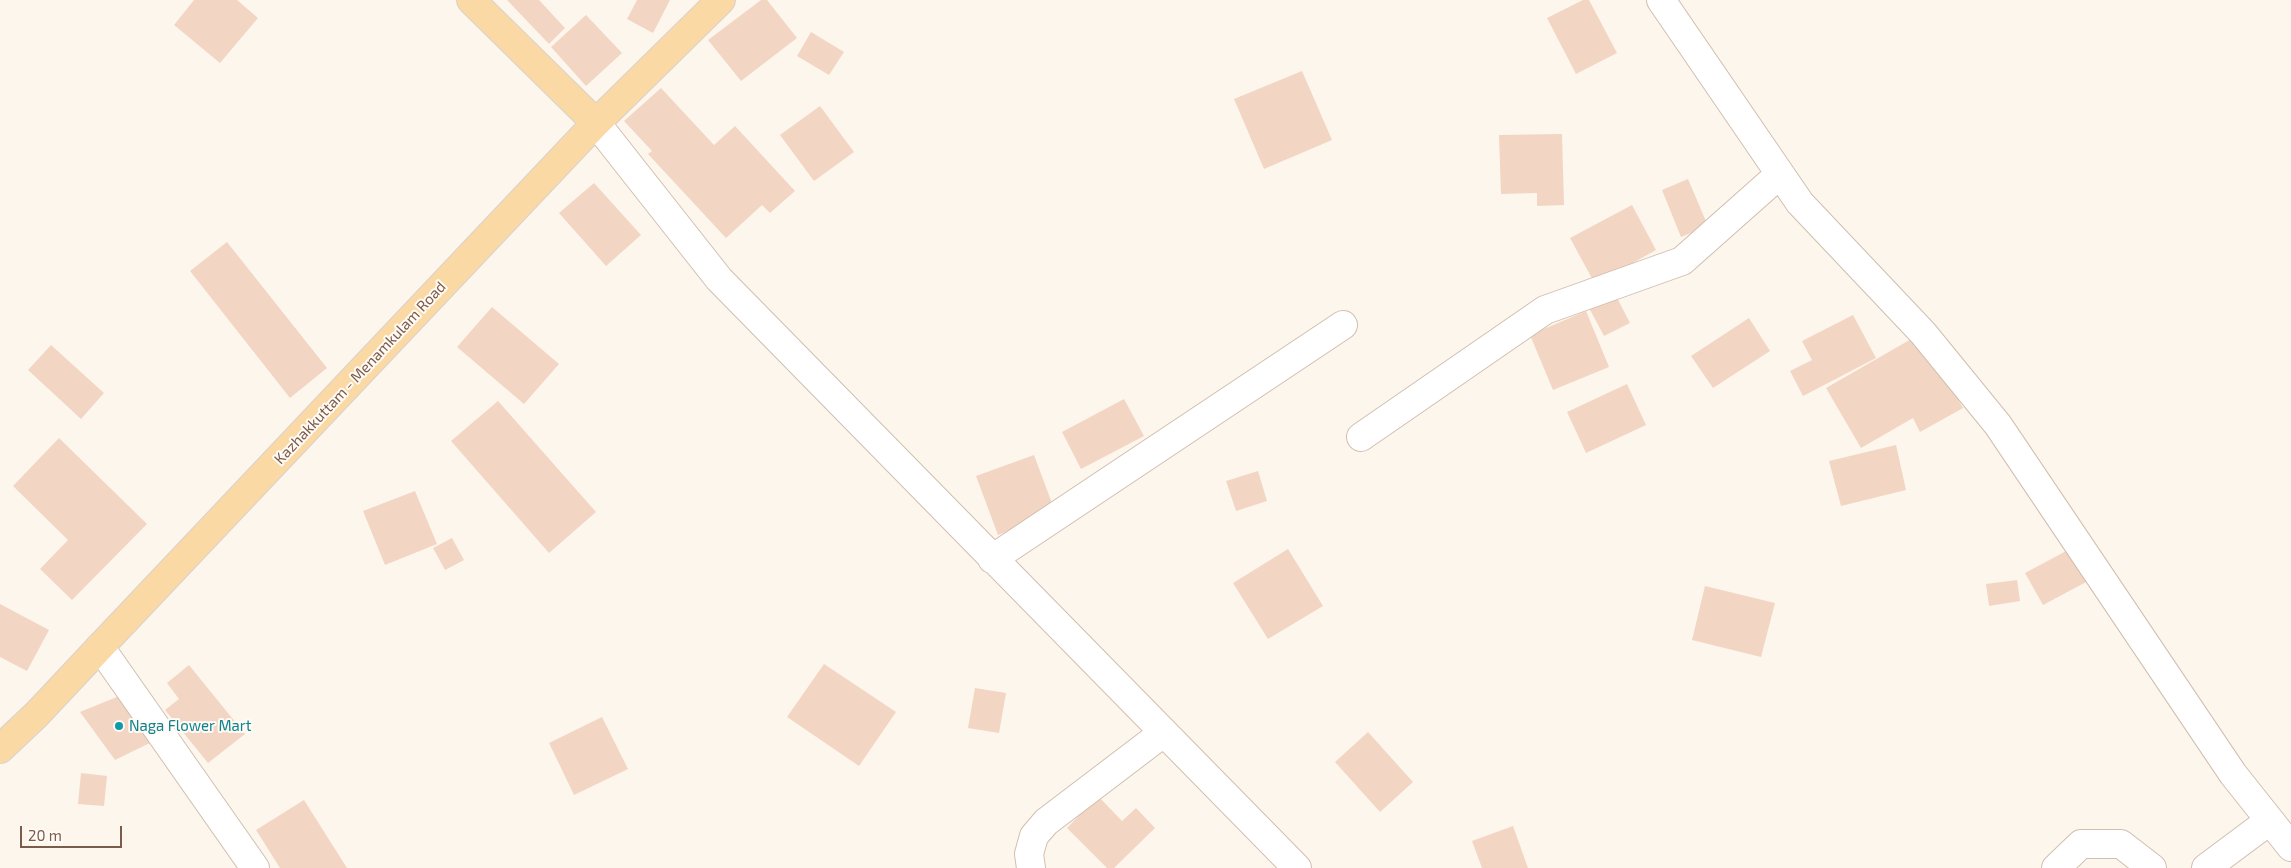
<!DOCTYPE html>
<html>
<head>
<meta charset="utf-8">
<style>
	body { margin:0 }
	#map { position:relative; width:2291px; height:868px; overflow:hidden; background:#fdf6ec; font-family:"Exo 2",sans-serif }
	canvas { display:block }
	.scale { position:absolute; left:20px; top:826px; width:102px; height:22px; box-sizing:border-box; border:2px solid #7a5c4d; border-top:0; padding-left:6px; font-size:15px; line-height:18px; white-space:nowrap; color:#7a5c4d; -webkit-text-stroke:4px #fffaf3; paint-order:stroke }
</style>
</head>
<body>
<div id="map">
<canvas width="2291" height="868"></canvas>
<div class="scale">20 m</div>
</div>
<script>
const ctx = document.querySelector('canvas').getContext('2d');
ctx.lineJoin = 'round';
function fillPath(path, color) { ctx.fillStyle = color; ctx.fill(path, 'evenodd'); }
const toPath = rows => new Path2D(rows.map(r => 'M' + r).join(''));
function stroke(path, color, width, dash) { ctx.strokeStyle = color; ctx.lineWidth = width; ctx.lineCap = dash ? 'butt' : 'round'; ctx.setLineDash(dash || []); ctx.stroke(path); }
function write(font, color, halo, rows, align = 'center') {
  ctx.font = font + ' "Exo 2",sans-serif'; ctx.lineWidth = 4; ctx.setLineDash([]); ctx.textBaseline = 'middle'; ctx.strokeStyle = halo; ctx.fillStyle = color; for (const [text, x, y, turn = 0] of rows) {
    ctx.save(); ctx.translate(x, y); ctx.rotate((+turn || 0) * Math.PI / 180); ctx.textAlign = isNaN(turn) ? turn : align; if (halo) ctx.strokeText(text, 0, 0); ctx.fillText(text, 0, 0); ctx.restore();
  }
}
fillPath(toPath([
	[194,0,237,0,258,18,220,63,174,25],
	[507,0,539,0,565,28,549,44],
	[637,0,670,0,653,33,627,19],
	[761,0,767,0,797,38,741,81,708,40],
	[1583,0,1589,0,1617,53,1576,74,1547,18],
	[586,15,622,53,586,86,551,47],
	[811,32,844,52,829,75,797,56],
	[1302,71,1332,140,1264,169,1234,99],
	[661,88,714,145,735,126,795,191,770,213,762,205,726,238,648,154,652,151,624,121],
	[820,106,854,152,814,181,780,135],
	[1562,134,1564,205,1537,206,1537,193,1501,194,1499,135],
	[1688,179,1708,226,1681,237,1662,190],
	[594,183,641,235,606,266,559,213],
	[1632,205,1656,250,1595,284,1570,238],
	[227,242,327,368,290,398,190,271],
	[1614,292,1630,323,1604,336,1588,306],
	[492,307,559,364,524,404,457,347],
	[1586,311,1609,367,1553,390,1530,335],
	[1853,315,1876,358,1803,396,1790,371,1812,360,1802,341],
	[1749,318,1770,351,1713,388,1691,356],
	[1920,334,1963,408,1920,432,1913,418,1861,448,1826,388],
	[51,345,104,393,81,419,28,370],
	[1627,384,1646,425,1586,453,1567,412],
	[1124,399,1144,436,1081,469,1062,432],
	[498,401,596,512,549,553,451,441],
	[59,438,147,524,72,600,40,569,68,540,13,486],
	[1896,445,1906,490,1841,506,1829,461],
	[1034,455,1056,514,998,535,976,476],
	[1258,471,1267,501,1236,511,1226,481],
	[415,491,437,544,385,565,363,511],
	[452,538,464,560,445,570,433,548],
	[1288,549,1323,606,1268,639,1233,583],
	[2070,549,2088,581,2043,605,2025,573],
	[2017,580,2020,601,1989,606,1986,584],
	[1705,586,1775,603,1761,657,1692,640],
	[0,604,49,630,27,671,0,657],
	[824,664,896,712,859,766,787,717],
	[189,665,245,734,208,763,165,710,179,699,167,683],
	[975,688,1006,693,999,733,968,728],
	[124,694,158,739,115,760,80,712],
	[602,717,628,769,574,795,549,743],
	[1368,732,1413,782,1380,812,1335,762],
	[81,773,107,776,104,806,78,804],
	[1098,796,1122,821,1136,808,1155,828,1114,868,1107,868,1067,828],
	[304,800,347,868,280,868,256,830],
	[1513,826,1528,868,1482,868,1472,841]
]), '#f3d5c3');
const minor = toPath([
	[1661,0,1800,203,1923,333,1998,425,2233,774,2291,847],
	[596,123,719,279,1297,868],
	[1361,437,1545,310,1682,261,1780,174],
	[992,559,1343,325],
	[100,647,255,868],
	[1031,868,1029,854,1034,836,1046,822,1163,733],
	[2056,868,2081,844,2121,844,2152,868],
	[2206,868,2269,821]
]);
const major = toPath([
	[471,0,596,123],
	[0,749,37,714,100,647,596,123,721,0]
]);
stroke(minor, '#d1beb0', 30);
stroke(major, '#dad1cd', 30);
stroke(minor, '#fff', 28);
stroke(major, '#fbd9a5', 28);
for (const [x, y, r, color] of [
	[119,726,5,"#0f9aa8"]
]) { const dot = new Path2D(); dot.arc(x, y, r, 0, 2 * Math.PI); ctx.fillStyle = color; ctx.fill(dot); stroke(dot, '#fffaf3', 2); }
write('15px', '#7a5c4d', '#fffaf3', [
	["Kazhakkuttam - Menamkulam Road",360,373,-47]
]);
write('15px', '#0d838f', '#fffaf3', [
	["Naga Flower Mart",129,726]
], 'left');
</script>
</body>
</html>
